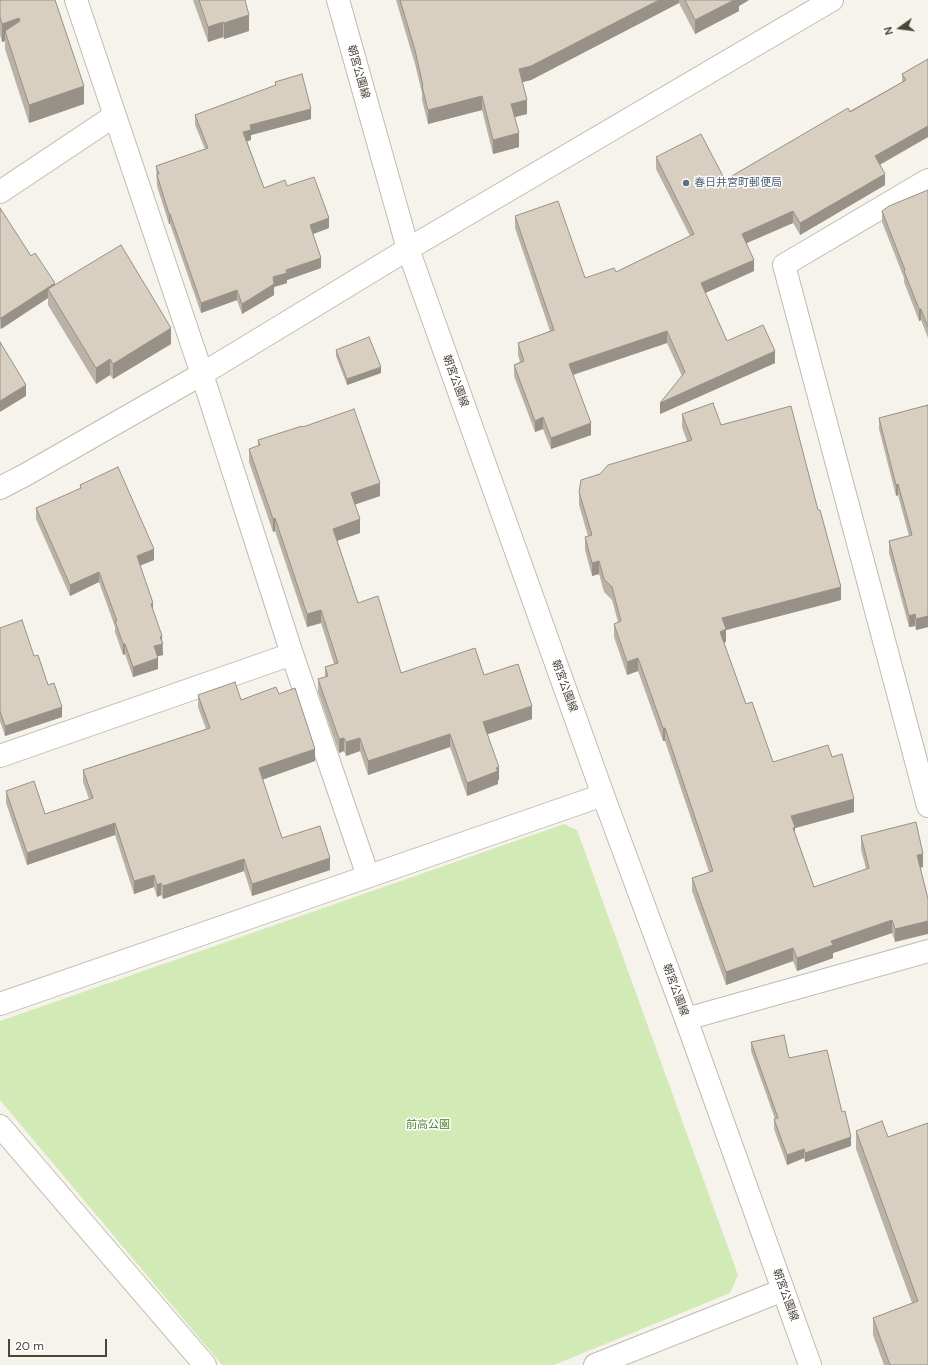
<!DOCTYPE html>
<html>
<head>
<meta charset="utf-8">
<style>
	body { margin:0 }
	#map { position:relative; width:928px; height:1365px; overflow:hidden; background:#f6f3ec; font-family:"DM Sans",sans-serif }
	canvas { display:block }
	.north { position:absolute; left:880px; top:8px; width:40px; height:40px; -webkit-text-stroke:3px #fff; paint-order:stroke; rotate:256deg; font-size:11px; font-weight:700; line-height:16px; text-align:center; color:#4b4439 }
	.north::after { content:''; display:block; margin:auto; width:14px; height:18px; background:#4b4439; clip-path:polygon(50% 0,100% 100%,50% 72%,0 100%) }
	.scale { position:absolute; left:8px; top:1339px; width:99px; height:18px; box-sizing:border-box; border:2px solid #4b4439; border-top:0; padding-left:5px; font-size:12px; line-height:14px; white-space:nowrap; color:#4b4439; -webkit-text-stroke:3px #fff; paint-order:stroke }
</style>
</head>
<body>
<div id="map">
<canvas width="928" height="1365"></canvas>
<div class="north">N</div>
<div class="scale">20 m</div>
</div>
<script>
const ctx = document.querySelector('canvas').getContext('2d');
ctx.lineJoin = 'round';
function fillPath(path, color) { ctx.fillStyle = color; ctx.fill(path, 'evenodd'); }
const toPath = rows => new Path2D(rows.map(r => 'M' + r).join(''));
function stroke(path, color, width, dash) { ctx.strokeStyle = color; ctx.lineWidth = width; ctx.lineCap = dash ? 'butt' : 'round'; ctx.setLineDash(dash || []); ctx.stroke(path); }
function write(font, color, halo, rows, align = 'center') {
  ctx.font = font + ' "DM Sans","Noto Sans JP",sans-serif'; ctx.lineWidth = 3; ctx.setLineDash([]); ctx.textBaseline = 'middle'; ctx.strokeStyle = halo; ctx.fillStyle = color; for (const [text, x, y, turn = 0] of rows) {
    ctx.save(); ctx.translate(x, y); ctx.rotate((+turn || 0) * Math.PI / 180); ctx.textAlign = isNaN(turn) ? turn : align; if (halo) ctx.strokeText(text, 0, 0); ctx.fillText(text, 0, 0); ctx.restore();
  }
}
fillPath(toPath([
	[564,824,577,830,738,1275,730,1293,554,1365,222,1365,0,1100,0,1021]
]), '#d2eab5');
const minor = toPath([
	[76,0,202,374,292,654,368,876],
	[928,180,784,265,928,806],
	[0,192,114,116],
	[0,756,292,654],
	[0,1004,603,795],
	[686,1019,928,951],
	[0,1126,205,1365],
	[595,1365,783,1290]
]);
const tertiary = toPath([
	[338,0,408,249,603,795,686,1019,810,1365],
	[0,488,25,475,202,374,408,249,832,0]
]);
stroke(minor, '#c2bbae', 24);
stroke(tertiary, '#c2bbae', 24);
stroke(minor, '#fff', 22);
stroke(tertiary, '#fff', 22);
fillPath(toPath([
	[0,0,55,0,84,104,29,123,5,49,5,41,2,42,0,35],
	[193,0,245,0,249,31,224,39,223,37,208,42],
	[396,0,749,0,739,6,739,11,695,34,679,3,531,80,522,82,527,114,515,117,519,147,493,154,482,110,428,124,422,100,422,93,415,64],
	[928,59,928,137,880,165,885,185,800,235,793,223,747,243,754,271,705,293,727,341,775,363,660,414,682,376,667,343,573,375,591,435,551,449,543,429,535,432,514,376,514,365,520,362,518,355,518,343,550,331,515,228,515,216,585,278,616,272,690,236,656,169,656,157,725,180,902,82,902,74],
	[275,82,311,119,251,135,251,140,247,141,264,188,287,186,329,228,313,234,321,268,287,280,287,283,274,287,274,295,242,314,237,300,201,313,170,224,169,224,157,186,156,166,205,149,195,125,195,115,275,86],
	[928,190,928,338,921,320,919,321,904,282,904,278,882,222,882,211],
	[0,208,31,256,55,285,171,344,113,379,110,375,96,384,48,305,48,298,1,329,0,328],
	[336,350,381,373,347,385,336,356],
	[928,405,928,627,916,630,915,626,909,627,889,553,889,541,909,536,898,495,896,496,879,429,879,418],
	[682,414,721,425,841,600,726,630,726,642,724,643,746,704,773,762,832,757,854,812,795,828,795,833,814,887,866,869,861,849,861,836,923,867,920,868,895,942,892,933,833,953,833,958,797,971,793,961,726,985,692,891,692,878,709,872,665,741,663,741,638,671,627,675,614,637,614,624,618,622,612,600,604,592,599,574,592,576,585,550,585,537,588,536,579,505,579,492,600,474,687,441,682,427],
	[303,427,380,496,355,504,360,533,337,541,358,603,401,673,484,675,532,719,487,734,499,780,498,780,498,784,467,796,450,747,368,775,360,751,346,756,344,751,339,753,318,692,318,679,325,677,325,667,334,664,321,623,307,627,275,531,273,532,249,462,249,449,258,446,258,440],
	[80,485,154,560,140,565,162,641,163,655,158,656,158,669,133,677,125,654,123,655,115,632,115,627,99,582,70,596,36,519,36,508,80,489],
	[0,628,34,656,62,717,5,736,0,721],
	[279,694,315,761,262,779,282,838,330,870,252,896,244,871,163,899,161,895,157,897,154,887,134,894,115,835,27,865,6,803,6,791,45,814,89,799,83,782,83,770,206,729,198,707,198,695,241,700],
	[751,1042,789,1058,851,1146,805,1162,804,1158,787,1165,774,1129,774,1119,775,1119,751,1051],
	[928,1123,928,1365,884,1365,873,1335,873,1318,912,1303,856,1149,856,1131,888,1137]
]), '#bab2a6');
fillPath(toPath([
	[659,0,679,0,679,3,531,80,519,83,519,69],
	[734,0,749,0,739,6,739,11,695,34,695,20],
	[249,15,249,31,224,39,224,23],
	[19,18,19,37,5,31,5,41,2,42,2,24],
	[223,22,223,37,208,42,208,27],
	[84,86,84,104,29,123,29,105],
	[482,96,482,110,428,124,428,110],
	[527,100,527,114,511,118,511,104],
	[311,109,311,119,251,135,251,140,243,143,243,132,250,125],
	[928,126,928,137,875,167,875,156],
	[519,133,519,147,493,154,493,140],
	[885,174,885,185,800,235,800,223],
	[793,211,793,223,742,245,742,234],
	[169,214,170,214,170,224,169,224],
	[329,218,329,228,310,235,310,225],
	[321,258,321,268,287,280,287,283,274,287,274,295,242,314,242,304,273,277,286,270],
	[754,260,754,271,701,295,701,283],
	[55,283,55,293,48,289,48,298,1,329,1,318],
	[237,290,237,300,201,313,201,303],
	[919,309,921,309,921,320,919,321],
	[171,328,171,344,113,379,113,364],
	[667,331,667,343,569,376,569,364],
	[775,351,775,363,660,414,660,403],
	[110,359,110,375,96,384,96,368],
	[381,367,381,373,347,385,347,379],
	[26,385,26,396,0,412,0,401],
	[543,417,543,429,535,432,535,421],
	[591,423,591,435,551,449,551,438],
	[380,483,380,496,351,506,351,493],
	[898,484,898,495,896,496,896,485],
	[275,518,275,531,273,532,273,519],
	[360,519,360,533,333,542,333,529],
	[154,549,154,560,137,567,137,556],
	[599,561,599,574,592,576,592,563],
	[99,572,99,582,70,596,70,585],
	[841,587,841,600,726,630,726,642,720,644,720,632,722,618],
	[153,603,153,614,151,604],
	[321,610,321,623,307,627,307,614],
	[915,614,915,626,909,627,909,616],
	[928,616,928,627,916,630,916,619],
	[162,636,163,655,154,657,154,646,160,637],
	[123,644,125,644,125,654,123,655],
	[158,658,158,669,133,677,133,667],
	[638,658,638,671,627,675,627,662],
	[532,706,532,719,483,736,483,722],
	[62,707,62,717,5,736,5,726],
	[663,728,665,728,665,741,663,741],
	[450,734,450,747,368,775,368,761],
	[344,738,344,751,339,753,339,739],
	[360,738,360,751,346,756,346,742],
	[315,749,315,761,259,781,259,768],
	[499,767,499,780,498,780,498,784,467,796,467,783,496,768],
	[854,799,854,812,795,828,795,840,791,816],
	[115,823,115,835,27,865,27,853],
	[923,854,923,867,917,868,917,855],
	[330,858,330,870,252,896,252,884],
	[244,859,244,871,163,899,163,886],
	[154,875,154,887,134,894,134,881],
	[161,883,161,895,157,897,157,885],
	[892,920,892,933,833,953,833,958,797,971,797,958,831,941],
	[928,921,928,934,895,942,895,929],
	[793,948,793,961,726,985,726,972],
	[851,1137,851,1146,805,1162,805,1153],
	[804,1149,804,1158,787,1165,787,1155]
]), '#979187');
const building = toPath([
	[0,0,55,0,84,86,29,105,5,31,20,21,19,18,2,24,0,17,0,0],
	[199,0,245,0,249,15,224,23,223,22,208,27,199,0],
	[400,0,659,0,531,66,519,69,527,100,511,104,519,133,493,140,482,96,428,110,422,86,423,86,415,50,400,0],
	[685,0,734,0,695,20,685,0],
	[928,59,928,126,875,156,885,174,800,223,793,211,742,234,754,260,701,283,727,341,763,325,775,351,660,403,685,372,667,331,569,364,591,423,551,438,543,417,535,421,514,365,524,361,518,343,554,330,515,216,558,201,585,278,614,268,616,272,694,234,656,157,701,134,725,180,848,108,850,112,906,80,902,74,928,59],
	[302,74,311,109,250,125,251,130,243,132,264,188,285,180,287,186,314,177,329,218,310,225,321,258,286,270,287,273,273,277,274,284,242,304,237,290,201,303,170,214,169,214,157,175,159,174,156,166,208,148,195,115,276,85,275,82,302,74],
	[928,190,928,327,921,309,919,309,904,271,905,270,882,211,889,206,928,190],
	[0,208,31,256,35,253,55,283,1,318,0,318,0,208],
	[121,245,171,328,113,364,110,359,96,368,48,289,121,245],
	[369,337,381,367,347,379,336,350,369,337],
	[0,342,26,385,0,401,0,342],
	[713,403,721,425,791,406,818,510,820,510,841,587,722,618,726,629,720,632,746,704,752,702,773,762,828,745,832,757,842,754,854,799,791,816,795,827,793,828,814,887,869,868,861,836,916,822,923,854,917,855,928,899,928,921,895,929,892,920,831,941,833,945,797,958,793,948,726,972,692,878,713,871,665,728,663,728,638,658,627,662,614,624,621,621,612,587,604,579,599,561,592,563,585,537,592,535,579,492,581,480,600,474,608,465,692,440,682,414,713,403],
	[928,405,928,616,916,619,915,614,909,616,889,541,912,535,898,484,896,485,879,418,928,405],
	[354,409,380,483,351,493,360,519,333,529,358,603,378,596,401,673,475,648,484,675,518,664,532,706,483,722,499,767,496,768,498,771,467,783,450,734,368,761,360,738,346,742,344,738,339,739,318,679,328,676,325,667,338,663,321,610,307,614,275,518,273,519,249,449,260,445,258,440,302,426,303,427,354,409],
	[118,467,154,549,137,556,153,603,151,604,162,636,160,637,163,644,154,646,158,658,133,667,125,644,123,644,115,621,117,621,99,572,70,585,36,508,81,488,80,485,118,467],
	[22,620,34,656,38,655,48,685,54,683,62,707,5,726,0,711,0,628,22,620],
	[235,682,241,700,276,687,279,694,295,688,315,749,259,768,282,838,320,826,330,858,252,884,244,859,163,886,161,883,157,885,154,875,134,881,115,823,27,853,6,791,34,781,45,814,93,798,83,770,210,728,198,695,235,682],
	[784,1035,789,1058,827,1050,842,1112,845,1111,851,1137,805,1153,804,1149,787,1155,774,1119,778,1118,751,1042,784,1035],
	[882,1121,888,1137,928,1123,928,1365,890,1365,873,1318,918,1301,856,1131,882,1121]
]);
fillPath(building, '#d8cfc1');
stroke(building, '#979187', 1);
for (const [x, y, r, color] of [
	[686,183,4,"#5c6f8a"]
]) { const dot = new Path2D(); dot.arc(x, y, r, 0, 2 * Math.PI); ctx.fillStyle = color; ctx.fill(dot); stroke(dot, '#fff', 1.5); }
write('11px', '#4b4439', '#fff', [
	["朝宮公園線",358,72,74],
	["朝宮公園線",455,381,70],
	["朝宮公園線",564,686,70],
	["朝宮公園線",675,990,70],
	["朝宮公園線",785,1295,70]
]);
write('11px', '#4e5e75', '#fff', [
	["春日井宮町郵便局",694,183]
], 'left');
write('11px', '#4a7f2a', '#fff', [
	["前高公園",428,1125]
]);
</script>
</body>
</html>
